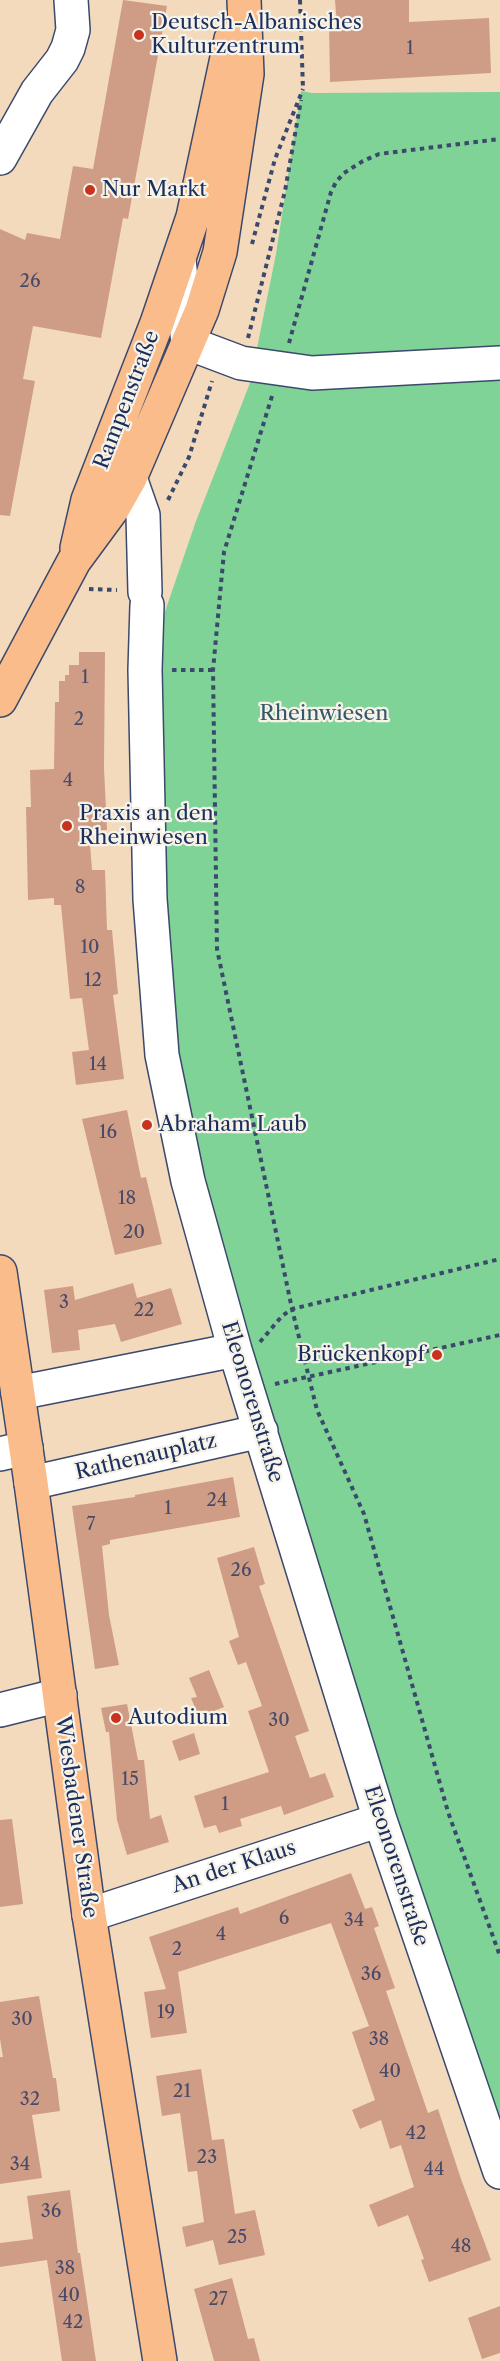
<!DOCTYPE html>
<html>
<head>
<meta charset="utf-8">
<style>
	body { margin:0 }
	canvas { display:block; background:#f3dabd }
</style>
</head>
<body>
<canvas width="500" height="2361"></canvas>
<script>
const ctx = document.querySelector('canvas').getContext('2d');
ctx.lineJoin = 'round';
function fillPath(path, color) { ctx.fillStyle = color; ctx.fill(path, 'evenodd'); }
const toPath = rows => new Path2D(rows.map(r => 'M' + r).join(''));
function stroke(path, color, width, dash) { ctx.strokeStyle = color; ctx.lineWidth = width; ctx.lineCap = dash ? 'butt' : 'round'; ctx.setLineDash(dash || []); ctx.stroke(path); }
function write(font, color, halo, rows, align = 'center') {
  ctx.font = font + ' "Libre Caslon Text",serif'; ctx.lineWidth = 4.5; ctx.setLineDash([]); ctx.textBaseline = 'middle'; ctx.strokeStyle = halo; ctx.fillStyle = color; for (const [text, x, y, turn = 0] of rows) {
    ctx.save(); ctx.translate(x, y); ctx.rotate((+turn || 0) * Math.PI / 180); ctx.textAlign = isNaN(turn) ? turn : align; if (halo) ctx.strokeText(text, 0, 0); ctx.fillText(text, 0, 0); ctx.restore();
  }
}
fillPath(toPath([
	[301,91,312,93,500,92,500,2172,188,1181,145,670,196,521,250,383,276,254]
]), '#7fd396');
fillPath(toPath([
	[123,0,167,6,128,219,123,218,101,338,33,326,23,379,35,381,10,516,0,515,0,229,25,240,27,233,60,239,73,166,93,169],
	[335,0,409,0,409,22,489,18,491,73,330,82,329,26,337,26],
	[79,652,105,652,104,768,107,830,89,831,92,870,105,870,107,930,112,930,118,994,113,995,124,1079,76,1085,72,1052,89,1050,82,998,70,999,61,905,54,905,54,898,28,900,26,807,31,807,30,770,54,769,55,702,59,702,59,681,65,681,65,675,69,675,69,665,79,665],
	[127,1110,141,1178,146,1177,162,1244,115,1255,82,1119],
	[133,1283,137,1298,171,1288,182,1324,121,1342,115,1324,78,1330,80,1350,52,1353,44,1290,73,1286,75,1300],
	[233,1477,240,1517,110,1540,110,1544,102,1546,109,1615,119,1665,95,1669,72,1506,135,1497,135,1495],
	[254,1547,265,1584,259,1586,309,1731,295,1736,310,1778,325,1773,334,1797,284,1815,281,1806,240,1819,242,1826,219,1833,216,1825,204,1828,194,1796,269,1772,248,1711,262,1706,246,1662,238,1665,229,1641,239,1637,217,1558],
	[209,1670,224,1707,199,1717,191,1698,197,1697,189,1678],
	[127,1704,138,1760,144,1760,150,1819,161,1815,169,1842,127,1855,117,1820,109,1732,106,1732,101,1708],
	[194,1733,200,1754,179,1761,172,1741],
	[12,1819,23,1904,0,1907,0,1820],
	[351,1873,365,1909,372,1907,379,1926,374,1928,395,1988,386,1991,428,2113,438,2109,461,2179,491,2260,429,2282,421,2260,424,2259,408,2215,378,2227,369,2205,414,2187,401,2145,390,2149,381,2120,360,2129,352,2110,375,2100,352,2032,369,2026,331,1923,178,1972,187,2033,151,2038,144,1992,166,1989,149,1937,238,1907,240,1914],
	[39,1996,53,2078,56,2078,60,2111,32,2115,42,2178,0,2184,0,2057,3,2057,0,2039,0,2002],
	[201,2069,212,2140,224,2139,235,2214,255,2210,265,2255,219,2265,213,2240,186,2247,182,2227,204,2222,197,2171,188,2172,180,2113,162,2116,156,2076],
	[70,2190,78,2253,80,2253,96,2361,62,2361,47,2260,0,2267,0,2243,33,2239,27,2196],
	[232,2278,248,2339,254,2338,260,2361,214,2361,194,2289],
	[500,2306,500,2353,482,2359,468,2318]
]), '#cf9d85');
const minor = toPath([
	[0,158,37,92,62,60,68,48,73,30,71,0],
	[179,260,188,343],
	[188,343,241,363,312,373,500,363],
	[130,478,143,515,145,592],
	[147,605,145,670,150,899,162,1055,188,1181,235,1350,380,1820,500,2172],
	[18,1393,235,1350],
	[0,1454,26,1448],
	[31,1483,261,1431],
	[0,1710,60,1695],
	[89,1915,380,1820]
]);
const major = toPath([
	[77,548,88,500,157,323,193,217,231,39],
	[0,700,74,561,113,508,130,478,202,310,220,252,247,74,244,0],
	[0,1272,31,1483,89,1915,160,2361]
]);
stroke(minor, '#3b496c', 36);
stroke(major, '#3b496c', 36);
stroke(toPath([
	[300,0,303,89],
	[252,244,275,159,303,89],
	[248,338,285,191,301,100],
	[289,343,331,192,336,182,344,173,363,161,379,154,500,139],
	[272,396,224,552,213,670,217,949,292,1309,317,1410,364,1514,448,1812,500,1956],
	[168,500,189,457,212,381],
	[89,589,117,590],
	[172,670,213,670],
	[260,1342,282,1316,292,1309,500,1259],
	[275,1384,500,1335]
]), '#3b496c', 4, [4.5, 4.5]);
stroke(minor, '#fff', 33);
stroke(major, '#fabc8b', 33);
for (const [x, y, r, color] of [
	[139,35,6,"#c8321e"],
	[90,190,6,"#c8321e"],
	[67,826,6,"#c8321e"],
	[147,1125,6,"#c8321e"],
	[437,1355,6,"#c8321e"],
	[116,1718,6,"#c8321e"]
]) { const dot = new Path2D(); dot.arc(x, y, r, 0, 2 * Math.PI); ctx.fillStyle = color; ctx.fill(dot); stroke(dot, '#f7f3e8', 2); }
write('18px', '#484a68', null, [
	["1",410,49],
	["26",30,282],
	["1",85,678],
	["2",79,720],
	["4",68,781],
	["8",80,888],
	["10",90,948],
	["12",93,981],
	["14",98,1065],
	["16",108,1133],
	["18",127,1199],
	["20",134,1233],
	["3",64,1303],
	["22",144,1311],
	["24",217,1501],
	["1",168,1509],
	["7",91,1525],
	["26",241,1571],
	["30",279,1721],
	["15",130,1780],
	["1",225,1805],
	["6",284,1919],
	["34",354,1921],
	["4",221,1935],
	["2",177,1950],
	["36",371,1975],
	["19",166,2013],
	["30",22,2020],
	["38",379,2040],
	["40",390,2072],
	["21",182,2092],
	["32",30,2100],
	["42",416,2134],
	["23",207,2158],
	["34",20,2165],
	["44",434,2170],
	["36",51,2212],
	["25",237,2238],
	["48",461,2247],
	["38",65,2269],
	["40",69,2296],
	["27",218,2300],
	["42",73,2323]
]);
write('21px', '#1b2f5e', '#f7f3e8', [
	["Deutsch-Albanisches",151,23],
	["Kulturzentrum",151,47],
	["Nur Markt",102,190],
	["Praxis an den",79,814],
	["Rheinwiesen",79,838],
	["Abraham Laub",159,1125],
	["Brückenkopf",425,1355,"right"],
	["Autodium",128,1718]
], 'left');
write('21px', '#1b2f5e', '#f7f3e8', [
	["Rampenstraße",127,400,-69],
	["Eleonorenstraße",252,1402,73],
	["Rathenauplatz",146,1457,-13],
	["Wiesbadener Straße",76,1817,82],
	["Eleonorenstraße",396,1866,72],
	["An der Klaus",234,1867,-18]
]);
write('21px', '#34586c', '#f7f3e8', [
	["Rheinwiesen",324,714]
]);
</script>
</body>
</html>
